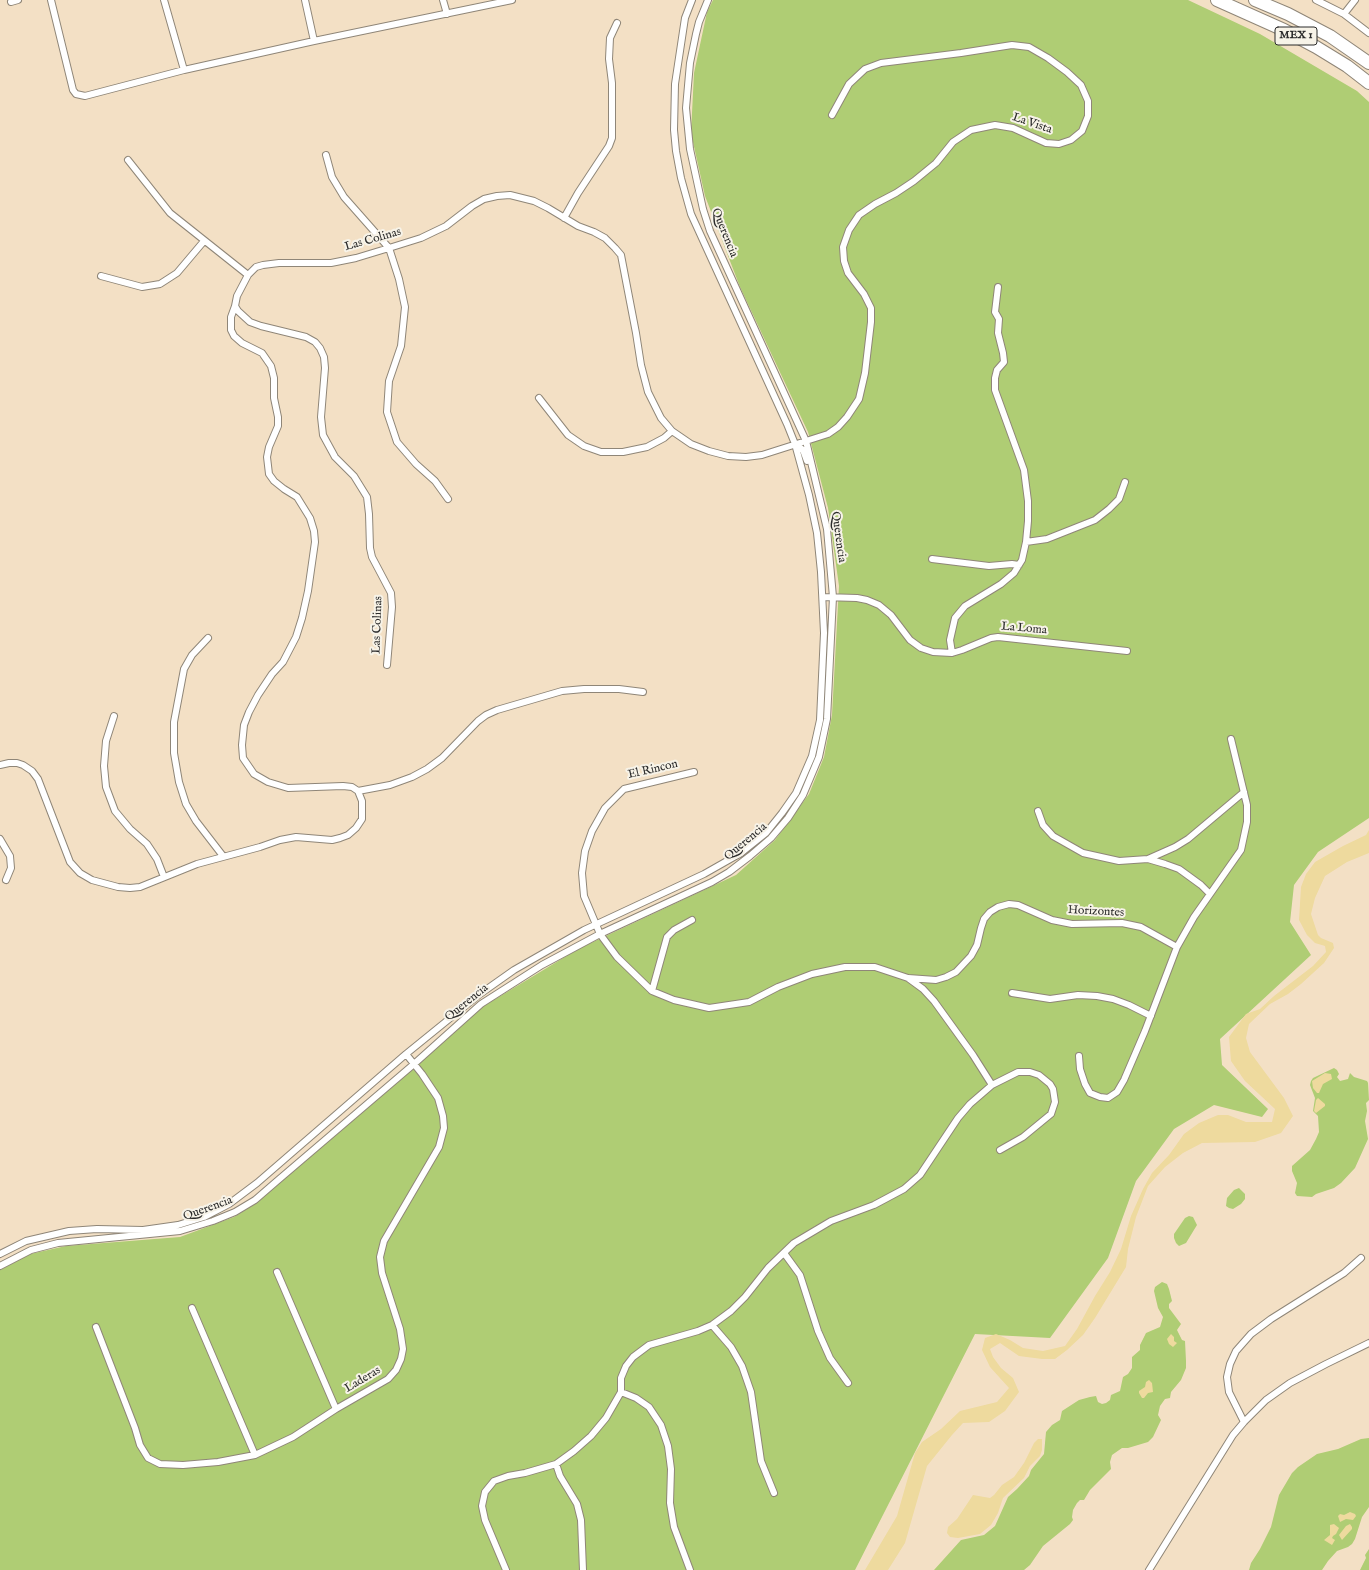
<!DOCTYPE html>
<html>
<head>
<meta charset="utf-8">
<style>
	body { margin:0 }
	canvas { display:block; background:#f3e0c5 }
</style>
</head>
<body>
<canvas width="1369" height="1570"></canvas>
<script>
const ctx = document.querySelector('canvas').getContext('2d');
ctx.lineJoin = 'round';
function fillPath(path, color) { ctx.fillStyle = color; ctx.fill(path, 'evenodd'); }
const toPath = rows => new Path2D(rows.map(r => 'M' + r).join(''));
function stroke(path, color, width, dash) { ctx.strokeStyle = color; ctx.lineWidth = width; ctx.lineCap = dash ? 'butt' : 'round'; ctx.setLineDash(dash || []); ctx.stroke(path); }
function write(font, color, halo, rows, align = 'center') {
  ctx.font = font + ' "IM FELL English",serif'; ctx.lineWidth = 4; ctx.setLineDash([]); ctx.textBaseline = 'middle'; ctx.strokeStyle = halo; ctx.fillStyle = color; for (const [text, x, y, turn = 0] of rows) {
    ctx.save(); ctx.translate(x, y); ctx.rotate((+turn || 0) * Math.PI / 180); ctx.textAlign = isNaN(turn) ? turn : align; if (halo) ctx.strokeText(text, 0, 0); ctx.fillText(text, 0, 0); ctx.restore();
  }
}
fillPath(toPath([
	[713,0,1188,0,1260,34,1357,91,1369,102,1369,818,1318,852,1294,885,1290,922,1311,955,1220,1039,1222,1065,1268,1109,1262,1117,1214,1105,1174,1129,1136,1181,1108,1258,1050,1338,975,1334,855,1570,0,1570,0,1270,30,1254,66,1246,180,1237,234,1217,255,1204,484,1006,578,949,736,875,775,840,809,794,824,757,832,715,839,586,828,508,808,432,740,287,705,196,691,133,694,73,707,12],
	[1334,1068,1337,1070,1339,1074,1337,1077,1340,1081,1348,1079,1350,1073,1354,1077,1367,1081,1368,1083,1369,1100,1366,1103,1367,1111,1365,1121,1368,1139,1355,1168,1341,1183,1334,1188,1316,1194,1312,1197,1297,1196,1295,1193,1297,1183,1292,1171,1292,1166,1310,1150,1316,1139,1319,1132,1318,1116,1313,1111,1315,1098,1310,1085,1311,1081,1313,1078],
	[1239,1188,1245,1194,1245,1199,1241,1204,1233,1209,1229,1208,1226,1206,1227,1198,1234,1190],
	[1189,1216,1193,1217,1197,1225,1186,1243,1179,1246,1176,1243,1174,1238,1174,1234,1185,1218],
	[1162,1282,1167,1284,1169,1289,1172,1301,1169,1304,1169,1308,1181,1324,1177,1330,1182,1340,1185,1341,1186,1361,1186,1368,1181,1380,1171,1392,1170,1398,1165,1399,1160,1406,1158,1415,1161,1420,1153,1437,1148,1442,1128,1448,1122,1448,1112,1455,1110,1462,1111,1469,1090,1490,1084,1500,1080,1500,1077,1503,1073,1510,1072,1517,1073,1520,1070,1524,1043,1546,1030,1565,1024,1570,934,1570,961,1540,984,1535,995,1526,1008,1497,1017,1489,1029,1476,1031,1470,1044,1454,1046,1432,1052,1425,1060,1420,1062,1411,1079,1400,1090,1397,1096,1396,1098,1402,1102,1404,1106,1403,1110,1400,1111,1395,1120,1391,1123,1377,1128,1374,1132,1368,1132,1357,1140,1350,1140,1345,1146,1333,1160,1327,1163,1317,1158,1308,1154,1291,1155,1287],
	[1369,1438,1369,1507,1362,1517,1355,1539,1352,1544,1348,1547,1337,1551,1328,1561,1322,1570,1249,1570,1251,1563,1260,1549,1271,1527,1279,1495,1292,1473,1298,1467,1317,1454,1338,1449,1361,1439],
	[1369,1549,1369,1570,1360,1570,1366,1558,1365,1555]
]), '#afcd74');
fillPath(toPath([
	[1369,830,1369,853,1347,862,1325,876,1315,898,1311,914,1318,935,1321,938,1333,943,1334,948,1324,963,1301,984,1288,994,1270,1004,1249,1024,1246,1038,1250,1052,1284,1098,1293,1116,1281,1133,1255,1142,1202,1143,1183,1153,1165,1167,1148,1186,1136,1217,1128,1249,1126,1267,1095,1318,1083,1335,1067,1350,1055,1359,1042,1359,1019,1356,1000,1343,990,1349,993,1357,1001,1368,1013,1378,1019,1392,1005,1411,989,1422,963,1423,952,1435,927,1466,905,1543,888,1570,865,1570,897,1516,915,1453,922,1442,941,1429,960,1411,997,1402,1009,1388,990,1367,982,1350,985,1338,996,1334,1010,1340,1023,1348,1043,1351,1065,1346,1077,1329,1095,1296,1110,1272,1121,1249,1131,1216,1143,1189,1152,1173,1169,1155,1184,1134,1199,1123,1218,1115,1228,1115,1246,1122,1272,1122,1275,1109,1245,1081,1231,1061,1229,1037,1246,1014,1260,1009,1274,996,1313,966,1326,952,1325,946,1315,943,1307,935,1299,920,1301,887,1306,874,1315,862,1343,846,1366,835],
	[1325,1073,1331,1074,1332,1079,1323,1084,1319,1093,1317,1093,1313,1088,1312,1081],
	[1318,1098,1325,1104,1325,1106,1316,1113,1314,1111,1316,1100],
	[1171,1334,1174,1337,1174,1341,1177,1343,1173,1347,1169,1344,1167,1339],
	[1149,1380,1152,1383,1153,1392,1148,1393,1144,1398,1142,1398,1139,1393,1139,1391,1145,1387,1146,1382],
	[1038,1439,1042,1439,1042,1450,1040,1456,1030,1466,1024,1478,1003,1498,998,1513,991,1525,980,1534,958,1538,950,1537,947,1533,948,1527,957,1519,973,1495,990,1498,994,1495,1002,1485,1014,1477,1024,1463,1034,1443],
	[1350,1512,1355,1514,1356,1516,1353,1520,1346,1519,1340,1522,1338,1516,1340,1514,1344,1515],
	[1334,1524,1339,1528,1336,1534,1333,1536,1332,1538,1335,1540,1332,1545,1324,1540,1330,1535,1330,1525],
	[1350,1524,1352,1527,1352,1529,1342,1540,1339,1535,1346,1526]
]), '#eeda9e');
const street = toPath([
	[51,0,73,90,76,94,85,96,184,70,314,41,512,0],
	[164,0,184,70],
	[305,0,314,41],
	[443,0,447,14],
	[1316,0,1344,14,1369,33],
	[11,2,18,0],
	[1344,14,1355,0],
	[326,155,332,177,344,197,389,248,399,279,405,307,401,346,389,381,387,412,397,442,416,464,435,481,448,499],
	[128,160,170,213,248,275],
	[564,218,578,193,609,146,612,138,612,83,609,59,610,38,617,23],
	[101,276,142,287,160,284,177,273,204,241],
	[539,398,568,435,584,446,601,452,623,452,647,447,664,438,672,431],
	[795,444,803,450,807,461],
	[1026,542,1047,539,1095,520,1109,509,1119,499,1125,482],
	[932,559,989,566,1012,564,1019,565],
	[823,597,857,598,867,600,879,605,891,615,910,640,921,648,933,652,952,653,962,650,991,638,998,637,1127,651],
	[208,638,192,655,184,669,174,722,174,753,179,782,186,804,196,821,223,856],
	[952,653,950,640,955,618,965,606,1001,584,1014,573,1022,560,1026,542,1028,521,1028,501,1024,470,995,390,995,378,997,370,1004,362,1003,353,998,333,999,319,995,312,998,287],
	[387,665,392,607,391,593,372,557,370,548,369,514,367,497,354,476,335,457,323,435,321,417,325,368,324,357,320,348,315,342,306,337,261,326,250,322,238,311,235,306,237,296,248,275,256,267,263,265,279,263,331,263,356,258,389,248,421,238,446,226,472,206,484,199,497,196,510,195,534,201,548,208,578,226,594,232,605,238,615,248,621,255,636,333,641,365,648,392,661,418,672,431,691,444,709,451,728,456,746,457,762,455,828,434,838,427,847,417,859,399,865,373,871,322,871,308,864,294,848,273,844,261,843,247,849,230,859,215,875,204,896,193,914,181,936,163,953,142,971,130,995,125,1013,128,1046,143,1059,144,1071,140,1082,131,1088,116,1088,101,1081,85,1067,72,1048,58,1029,47,1012,45,961,53,881,63,865,69,849,84,832,115],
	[114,716,106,741,104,766,106,787,115,811,130,829,147,844,157,859,164,877],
	[0,765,9,763,17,763,23,765,32,771,38,779,70,862,80,873,92,880,118,887,130,888,140,887,197,864,260,847,280,840,296,837,332,840,340,838,348,835,356,828,362,819,362,801,358,791,352,787,343,786,288,788,268,782,254,774,243,758,242,745,244,725,249,712,258,695,272,674,283,662,296,637,302,618,308,591,315,542,314,531,310,518,297,497,284,489,274,481,269,474,267,457,269,447,278,426,278,417,274,398,274,378,271,366,262,353,242,343,234,336,231,330,231,317,235,306],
	[694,772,624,789,605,808,592,831,585,851,582,873,584,896,600,934,617,957,652,991,674,1000,709,1008,749,1002,778,987,812,974,845,967,875,967,908,978,923,989,934,1001,973,1055,992,1085],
	[358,791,390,785,412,777,427,769,442,758,478,721,486,715,497,710,562,691,584,689,619,689,643,692],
	[1038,811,1043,825,1053,836,1083,853,1119,861,1148,859,1175,847,1188,839,1244,792],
	[0,839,10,856,11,868,6,880],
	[1148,859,1165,864,1179,869,1201,885,1210,894],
	[908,978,936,980,946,977,956,972,971,956,977,945,981,928,984,919,990,912,998,907,1009,904,1018,905,1052,920,1072,924,1122,923,1141,927,1177,947],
	[652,991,667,937,674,930,692,920],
	[1012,993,1050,999,1078,995,1097,996,1113,999,1129,1005,1151,1016],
	[1079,1056,1080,1069,1085,1084,1090,1093,1100,1097,1108,1098,1117,1092,1124,1080,1145,1031,1177,947,1194,917,1241,850,1247,822,1247,805,1231,739],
	[784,1253,800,1275,818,1331,830,1358,848,1383],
	[0,1254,26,1241,69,1231,97,1229,143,1230,178,1225,204,1217,229,1204,257,1183,406,1054,480,994,514,970,584,930,704,874,741,853,766,833,782,813,796,793,812,756,820,720,824,633,821,572,817,533,809,495,795,444,787,424,691,214,681,178,676,151,674,130,675,84,685,18,692,0],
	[0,1266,31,1250,58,1243,180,1231,213,1221,235,1212,255,1200,277,1181,414,1064,481,1004,542,965,600,934,712,882,729,872,750,856,771,838,788,818,803,795,819,757,827,719,833,597,827,529,806,441,710,231,703,209,690,149,686,108,690,63,696,34,699,22,708,0],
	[277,1272,336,1409],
	[192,1308,255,1455],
	[712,1325,731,1347,742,1366,751,1392,761,1461,774,1493],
	[96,1327,135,1428,140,1445,148,1458,160,1464,183,1465,218,1462,255,1455,293,1437,336,1409,388,1379,396,1370,401,1359,403,1349,400,1329,382,1273,380,1257,384,1241,439,1147,444,1128,443,1116,438,1098,422,1074,406,1054],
	[621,1392,636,1398,649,1407,661,1425,668,1446,671,1469,670,1503,674,1527,690,1570],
	[1244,1422,1229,1392,1227,1377,1230,1364,1236,1351,1251,1334,1271,1319,1344,1273,1361,1258],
	[556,1464,560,1476,577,1504,581,1520,583,1570],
	[506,1570,485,1520,482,1506,485,1492,494,1481,508,1476,525,1473,556,1464,574,1451,591,1436,606,1418,621,1392,621,1378,626,1366,633,1357,649,1345,698,1331,712,1325,731,1311,745,1297,768,1268,794,1243,831,1221,874,1205,904,1189,920,1175,958,1118,970,1104,992,1085,1018,1072,1030,1072,1039,1075,1050,1084,1053,1089,1055,1102,1051,1114,1023,1137,1000,1150],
	[1149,1570,1233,1435,1244,1422,1266,1400,1290,1383,1326,1364,1369,1343]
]);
const highway = toPath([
	[1217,0,1284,30,1316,47,1347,66,1369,83],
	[1255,0,1288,14,1330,36,1369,63]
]);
stroke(street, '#8f8678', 8);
stroke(highway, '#8f8678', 14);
stroke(street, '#fff', 6);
stroke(highway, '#fff', 12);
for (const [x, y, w] of [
	[1296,36,42]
]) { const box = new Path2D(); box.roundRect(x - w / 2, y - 9, w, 18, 3); ctx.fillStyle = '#f7f3e8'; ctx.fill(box); stroke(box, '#2b2b2b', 1); }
write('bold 11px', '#2b2b2b', null, [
	["MEX 1",1296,36]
]);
write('12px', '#2b2b2b', '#f7f3e8', [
	["La Vista",1032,124,19],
	["Querencia",724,233,68],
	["Las Colinas",373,240,-16],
	["Querencia",838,537,82],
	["Las Colinas",378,625,-88],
	["La Loma",1024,629,5],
	["El Rincon",653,770,-13],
	["Querencia",746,842,-40],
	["Horizontes",1096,912,3],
	["Querencia",467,1003,-39],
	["Querencia",208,1209,-20],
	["Laderas",363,1380,-31]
]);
</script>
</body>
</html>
